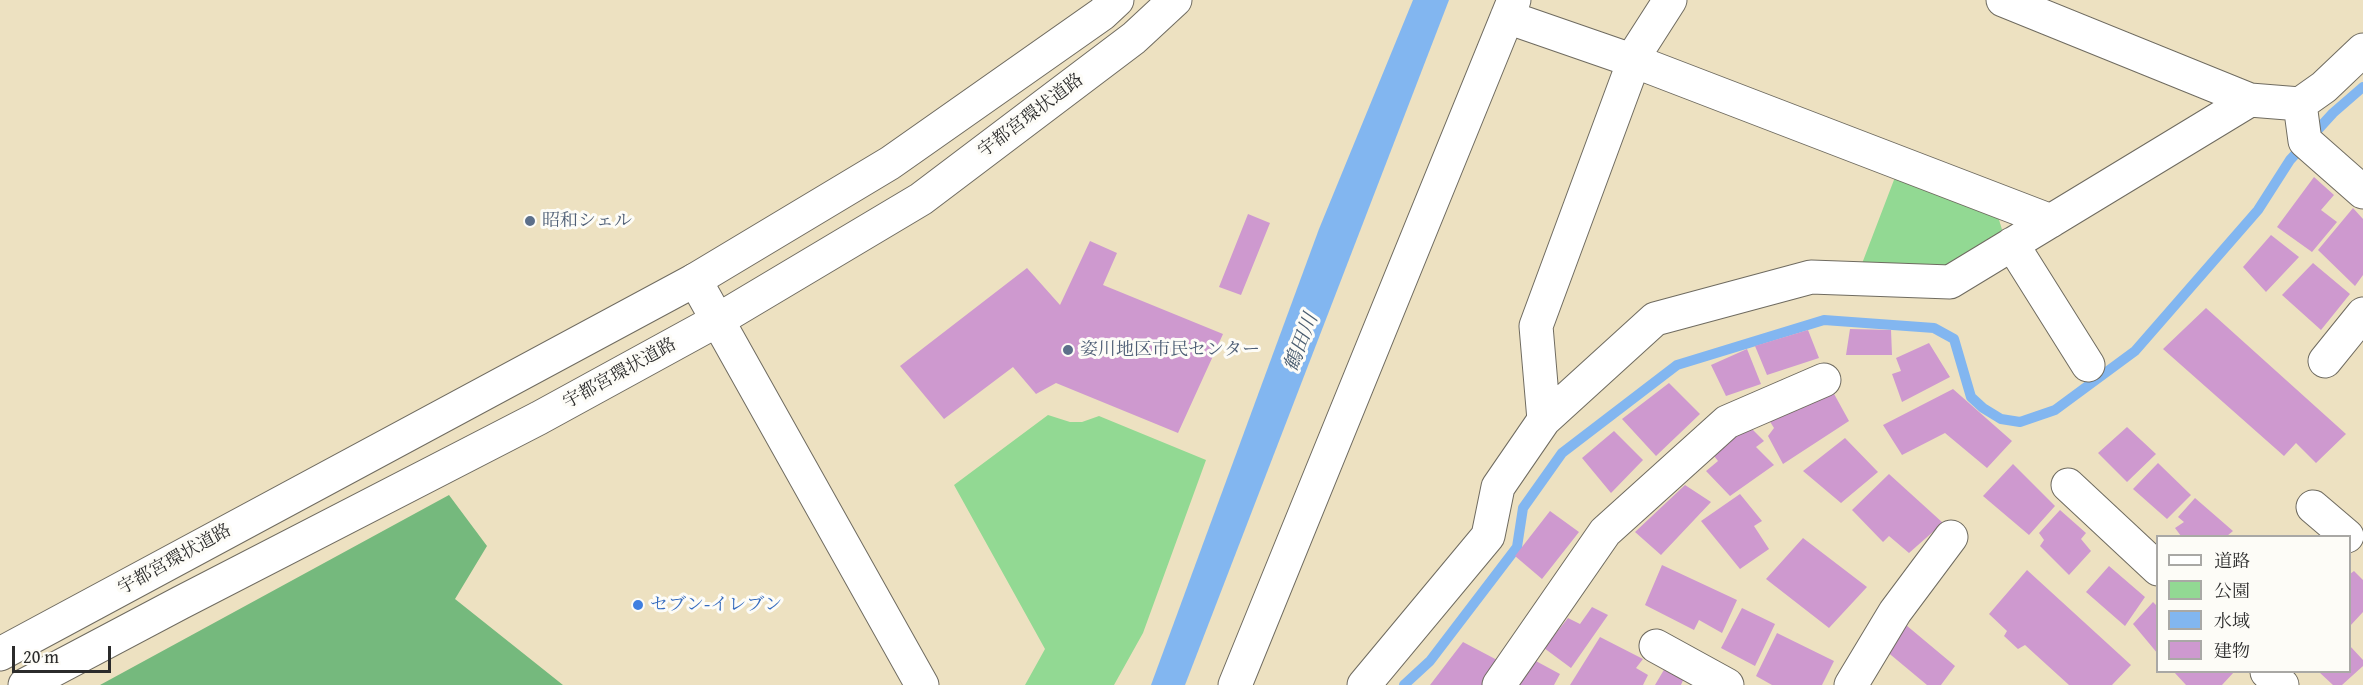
<!DOCTYPE html>
<html>
<head>
<meta charset="utf-8">
<style>
	body { margin:0 }
	#map { position:relative; width:2363px; height:685px; overflow:hidden; background:#ede1c1; font-family:"Gentium Book Plus","Noto Serif JP",serif }
	canvas { display:block }
	.legend { position:absolute; left:2156px; top:535px; width:195px; height:138px; box-sizing:border-box; background:#fdfcf7; border:2px solid #a9a8a5; margin:0; padding:8px 10px; list-style:none; font-size:18px; color:#2b2b2b }
	.legend li { display:flex; align-items:center; gap:12px; height:30px }
	.legend b { width:30px; border:2px solid #a9a8a5 }
	.scale { position:absolute; left:12px; top:646px; width:99px; height:27px; box-sizing:border-box; border:3px solid #2b2b2b; border-top:0; padding-left:8px; font-size:18px; line-height:21px; white-space:nowrap; color:#2b2b2b; -webkit-text-stroke:4px #fdfcf7; paint-order:stroke }
</style>
</head>
<body>
<div id="map">
<canvas width="2363" height="685"></canvas>
<ul class="legend">
<li><b style="height:8px;background:#fff"></b>道路</li>
<li><b style="height:16px;background:#92d993"></b>公園</li>
<li><b style="height:16px;background:#82b6f0"></b>水域</li>
<li><b style="height:16px;background:#ce99cf"></b>建物</li>
</ul>
<div class="scale">20 m</div>
</div>
<script>
const ctx = document.querySelector('canvas').getContext('2d');
ctx.lineJoin = 'round';
function fillPath(path, color) { ctx.fillStyle = color; ctx.fill(path, 'evenodd'); }
const toPath = rows => new Path2D(rows.map(r => 'M' + r).join(''));
function stroke(path, color, width, dash) { ctx.strokeStyle = color; ctx.lineWidth = width; ctx.lineCap = dash ? 'butt' : 'round'; ctx.setLineDash(dash || []); ctx.stroke(path); }
function write(font, color, halo, rows, align = 'center') {
  ctx.font = font + ' "Gentium Book Plus","Noto Serif JP",serif'; ctx.lineWidth = 6; ctx.setLineDash([]); ctx.textBaseline = 'middle'; ctx.strokeStyle = halo; ctx.fillStyle = color; for (const [text, x, y, turn = 0] of rows) {
    ctx.save(); ctx.translate(x, y); ctx.rotate((+turn || 0) * Math.PI / 180); ctx.textAlign = isNaN(turn) ? turn : align; if (halo) ctx.strokeText(text, 0, 0); ctx.fillText(text, 0, 0); ctx.restore();
  }
}
fillPath(toPath([
	[1897,172,1996,210,2004,236,1944,276,1858,274],
	[1048,415,1070,422,1082,422,1099,416,1206,460,1143,633,1114,685,1025,685,1045,649,954,485]
]), '#92d993');
fillPath(toPath([
	[449,495,487,546,455,599,563,685,100,685]
]), '#75b97d');
fillPath(toPath([
	[1413,0,1449,0,1185,685,1151,685,1319,229]
]), '#82b6f0');
stroke(toPath([
	[1404,685,1430,661,1517,547,1523,508,1562,453,1677,365,1824,320,1934,328,1954,339,1971,397,1983,408,2001,419,2020,422,2055,410,2135,351,2258,210,2290,160,2333,113,2363,87]
]), '#82b6f0', 10);
fillPath(toPath([
	[2314,177,2334,195,2321,210,2337,222,2312,252,2277,227],
	[2353,208,2363,219,2363,275,2355,286,2318,250],
	[1248,214,1270,223,1241,295,1219,287],
	[2271,235,2299,257,2266,292,2243,267],
	[1090,241,1117,253,1103,285,1223,334,1178,433,1056,383,1036,394,1013,367,944,419,900,366,1027,268,1060,305],
	[2313,263,2350,294,2321,330,2282,295],
	[2206,308,2346,434,2316,463,2296,443,2284,456,2163,349],
	[1850,329,1891,330,1892,355,1846,355],
	[1808,330,1819,358,1767,375,1755,346],
	[1929,343,1950,377,1902,402,1892,374,1901,371,1896,358],
	[1747,349,1761,384,1726,396,1711,365],
	[1669,383,1700,414,1656,456,1622,419],
	[1953,389,2012,441,1987,468,1945,433,1902,455,1883,425],
	[1833,392,1849,421,1783,464,1768,436,1774,428,1769,420],
	[1748,425,1764,441,1756,447,1774,465,1730,496,1706,471,1718,461,1711,452],
	[2127,427,2156,454,2127,482,2098,453],
	[1614,431,1643,460,1611,493,1582,458],
	[1845,438,1878,472,1841,503,1803,471],
	[2158,463,2191,495,2167,519,2133,489],
	[2013,464,2055,506,2029,535,1983,496],
	[1889,474,1943,523,1909,553,1889,536,1883,542,1852,510],
	[1685,485,1711,502,1661,555,1635,532],
	[1740,494,1762,521,1754,526,1769,549,1740,569,1701,521],
	[2195,498,2233,531,2227,536,2181,536,2175,528,2184,522,2178,517],
	[2060,510,2086,533,2081,539,2091,551,2069,575,2040,546,2044,540,2039,533],
	[1550,511,1579,532,1542,579,1515,556],
	[1803,538,1867,587,1829,628,1766,579],
	[1662,565,1737,600,1722,633,1699,620,1694,630,1645,605],
	[2109,566,2145,597,2125,626,2086,592],
	[2027,570,2131,665,2112,685,2069,685,2025,645,2018,649,2004,636,2007,631,1989,614],
	[2354,571,2363,580,2363,612,2350,626,2350,574],
	[2153,602,2158,607,2158,654,2133,624],
	[1592,607,1608,615,1571,668,1544,648,1568,618,1580,624],
	[1742,608,1775,624,1755,666,1721,648],
	[1906,625,1955,666,1941,685,1927,685,1885,650],
	[1777,633,1834,661,1822,685,1772,685,1756,676],
	[1600,637,1643,659,1636,668,1648,675,1643,685,1570,685],
	[1463,642,1499,661,1482,685,1430,685],
	[2350,646,2363,660,2363,666,2342,685,2333,685,2319,672,2350,672],
	[1534,660,1560,674,1554,685,1518,685],
	[1665,668,1684,678,1681,685,1655,685],
	[2174,672,2234,672,2222,685,2186,685]
]), '#ce99cf');
const street = toPath([
	[2003,0,2250,100,2300,104,2324,87,2363,50],
	[1507,17,1634,61,2051,221],
	[2300,104,2305,141,2363,192],
	[2012,244,2088,365],
	[2325,361,2363,314],
	[1544,420,1536,326,1638,50,1670,0],
	[2068,485,2158,569],
	[2313,507,2347,536],
	[1656,646,1727,685],
	[2267,672,2282,685],
	[1235,685,1514,0],
	[1364,685,1488,536,1498,487,1544,420,1655,319,1811,277,1950,282,2250,100],
	[1499,685,1605,532,1727,422,1824,380],
	[1851,685,1895,612,1951,537]
]);
const secondary = toPath([
	[695,280,922,685]
]);
const primary = toPath([
	[0,654,695,280,890,163,1102,14,1117,0],
	[25,685,180,603,539,418,718,320,921,199,1134,38,1175,0]
]);
stroke(street, '#6f6b60', 35);
stroke(secondary, '#6f6b60', 35);
stroke(primary, '#6f6b60', 35);
stroke(street, '#fff', 33);
stroke(secondary, '#fff', 33);
stroke(primary, '#fff', 33);
for (const [x, y, r, color] of [
	[530,221,6,"#5c6f8a"],
	[1068,350,6,"#5c6f8a"],
	[638,605,6,"#3f7fe0"]
]) { const dot = new Path2D(); dot.arc(x, y, r, 0, 2 * Math.PI); ctx.fillStyle = color; ctx.fill(dot); stroke(dot, '#fdfcf7', 2); }
write('18px', '#2b2b2b', '#fdfcf7', [
	["宇都宮環状道路",1031,116,-37],
	["宇都宮環状道路",620,374,-29],
	["宇都宮環状道路",175,560,-29]
]);
write('18px', '#4e5e75', '#fdfcf7', [
	["昭和シェル",542,221],
	["姿川地区市民センター",1080,350]
], 'left');
write('18px', '#366cbe', '#fdfcf7', [
	["セブン-イレブン",650,605]
], 'left');
write('italic 20px', '#495c70', '#fdfcf7', [
	["鶴田川",1302,343,-69]
]);
</script>
</body>
</html>
